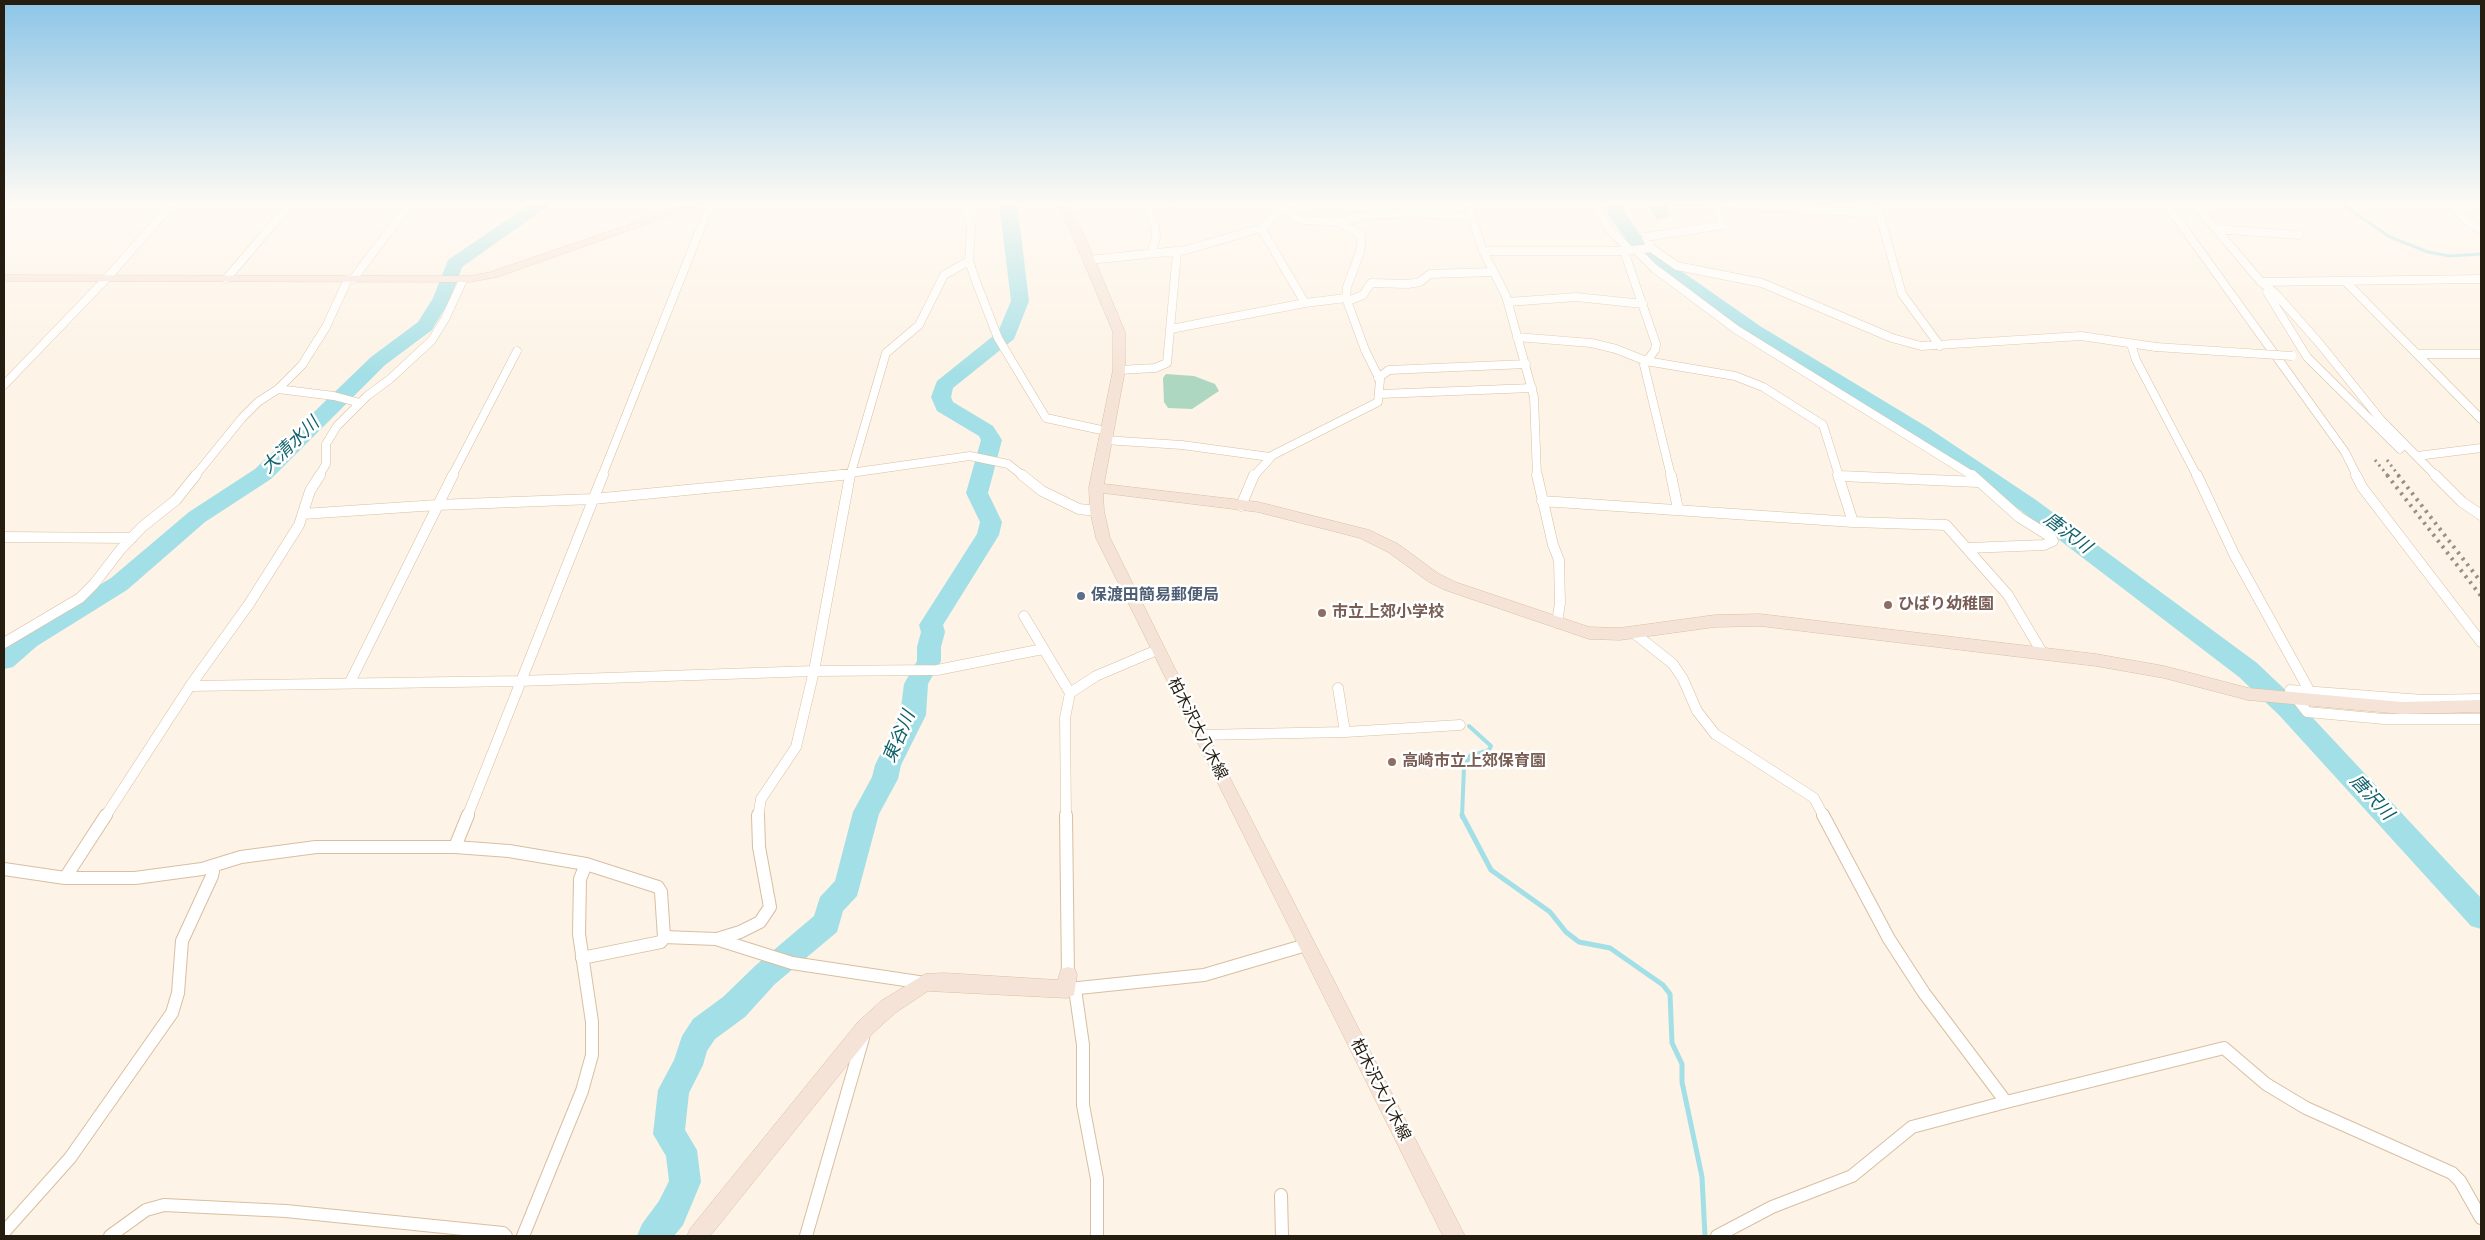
<!DOCTYPE html>
<html>
<head>
<meta charset="utf-8">
<style>
	body { margin:0 }
	#map { position:relative; width:2485px; height:1240px; overflow:hidden; background:#fdf3e6; font-family:Roboto,sans-serif }
	canvas { display:block }
	.frame { position:absolute; inset:0; border:5px solid #261d11; pointer-events:none }
</style>
</head>
<body>
<div id="map">
<canvas width="2485" height="1240"></canvas>
<div class="frame"></div>
</div>
<script>
const ctx = document.querySelector('canvas').getContext('2d');
ctx.lineJoin = 'round';
function fillPath(path, color) { ctx.fillStyle = color; ctx.fill(path, 'evenodd'); }
const toPath = rows => new Path2D(rows.map(r => 'M' + r).join(''));
function stroke(path, color, width, dash) { ctx.strokeStyle = color; ctx.lineWidth = width; ctx.lineCap = dash ? 'butt' : 'round'; ctx.setLineDash(dash || []); ctx.stroke(path); }
function write(font, color, halo, rows, align = 'center') {
  ctx.font = font + ' Roboto,"Noto Sans JP",sans-serif'; ctx.lineWidth = 5; ctx.setLineDash([]); ctx.textBaseline = 'middle'; ctx.strokeStyle = halo; ctx.fillStyle = color; for (const [text, x, y, turn = 0] of rows) {
    ctx.save(); ctx.translate(x, y); ctx.rotate((+turn || 0) * Math.PI / 180); ctx.textAlign = isNaN(turn) ? turn : align; if (halo) ctx.strokeText(text, 0, 0); ctx.fillText(text, 0, 0); ctx.restore();
  }
}
fillPath(toPath([
	[1621,202,1698,203,1703,206,1667,206,1670,216,1657,220,1647,204,1623,204],
	[1166,374,1194,376,1215,384,1219,391,1192,409,1168,408,1164,402,1163,378]
]), '#aed7c1');
stroke(toPath([
	[2339,202,2390,237,2428,252,2449,256,2481,254]
]), '#a3dfe6', 3);
stroke(toPath([
	[1462,817,1464,767,1470,756,1489,750,1491,746,1469,726]
]), '#a3dfe6', 4);
stroke(toPath([
	[1462,815,1491,870,1550,912,1566,932,1579,942,1610,948,1663,985,1670,994,1672,1043,1682,1064,1682,1082,1702,1177,1705,1236]
]), '#a3dfe6', 5);
fillPath(toPath([
	[533,202,554,202,462,267,451,298,432,330,385,365,271,479,205,522,127,590,37,646,13,667,4,669,4,647,19,634,111,578,189,512,255,469,371,357,418,322,433,298,448,260,533,202],
	[999,202,1017,202,1029,301,1014,339,953,388,951,397,953,402,993,426,1002,440,988,493,1002,522,999,535,943,625,945,632,941,647,941,661,928,684,926,715,901,765,898,779,879,814,857,896,843,911,837,932,775,984,745,1017,715,1039,707,1051,703,1065,689,1093,685,1130,697,1150,701,1182,683,1225,674,1236,637,1236,642,1224,659,1201,669,1181,666,1156,653,1134,658,1090,674,1060,682,1036,693,1019,723,997,755,966,814,916,820,897,835,881,853,812,872,777,875,765,900,715,904,684,917,661,917,647,921,632,919,625,977,534,980,522,966,493,981,440,979,436,937,411,931,397,937,381,998,332,1011,301,999,202],
	[1605,202,1623,202,1627,216,1644,240,1674,266,1760,326,1927,427,2036,500,2257,663,2297,701,2481,898,2481,929,2471,926,2279,715,2239,677,2020,510,1913,437,1746,334,1662,274,1632,248,1609,216,1605,202]
]), '#a3dfe6');
const streetFar2 = toPath([
	[965,202,971,227,969,261,977,284,998,338,1046,418,1106,431],
	[1146,202,1155,227,1156,238,1151,253],
	[1467,202,1483,251,1506,296,1534,397,1537,476],
	[1599,202,1599,211,1609,229,1630,250],
	[1876,202,1902,294,1940,346],
	[2165,202,2345,452,2357,476],
	[2193,202,2261,282,2276,294,2320,344,2381,420,2436,476],
	[2448,202,2468,222,2481,229],
	[1146,207,1176,202],
	[1284,207,1296,218,1303,220,1339,222,1369,215,1417,213,1472,217],
	[1261,228,1305,303],
	[2216,229,2299,235],
	[1651,248,1646,237,1723,225,1717,208,1721,203,1880,214],
	[1636,250,1654,268,1737,330,1973,476],
	[1483,251,1624,251,1651,248,1677,266,1762,283,1892,338,1921,346,2081,336,2156,347],
	[1624,251,1656,344,1655,350,1644,365,1671,476],
	[1089,260,1186,250,1261,228,1290,202],
	[226,279,292,202],
	[353,279,411,202],
	[2345,281,2481,419],
	[2261,282,2481,279],
	[2267,292,2307,357,2400,449],
	[1348,301,1363,295,1371,283,1408,284,1420,282,1430,274,1492,272],
	[1508,302,1576,297,1643,304],
	[1171,329,1305,303,1346,298],
	[1517,337,1591,343,1616,349,1646,361,1735,376,1763,387,1823,425,1839,476],
	[2131,344,2136,360,2197,476],
	[2418,354,2481,354],
	[1119,370,1155,368,1167,363,1177,252],
	[1378,378,1389,370,1526,364],
	[4,385,106,279,174,202],
	[278,389,334,396,360,403],
	[1380,394,1532,388],
	[1104,440,1182,445,1270,457],
	[2417,456,2481,448],
	[195,476,242,418,258,402,278,389,302,365,326,327,348,279],
	[319,476,326,464,326,444,337,426,367,396,390,379,432,340,445,319,463,280],
	[452,476,517,351],
	[602,476,711,202],
	[829,476,970,456,1008,464,1023,476],
	[850,476,886,353,919,325,944,275,969,261],
	[1254,476,1273,455,1378,402,1380,380,1365,350,1346,298,1347,287,1360,252,1362,236,1339,222]
]);
const streetFar1 = toPath([
	[1022,475,1042,491,1079,509,1097,511],
	[1537,475,1553,545,1559,560,1560,603,1557,623],
	[1671,475,1678,509],
	[1838,475,1853,522],
	[2197,475,2234,554,2310,692],
	[2356,475,2362,487,2481,642],
	[2435,475,2462,502,2481,515],
	[1840,476,1978,482],
	[1542,501,1853,522,1946,525,2008,595,2043,654],
	[1241,506,1254,475],
	[303,514,437,505,593,499,842,475],
	[4,537,132,538],
	[1968,548,2044,545,2053,541,2051,537,2019,517,1972,475],
	[1024,616,1070,693],
	[1634,633,1673,664,1683,679,1697,711,1715,734,1814,798,1824,817],
	[4,643,80,598,94,584,121,549,142,527,176,500,196,475],
	[350,682,453,475],
	[190,686,519,681,814,671,937,670,1043,649],
	[1338,688,1345,732],
	[2290,690,2307,712,2384,719,2481,719],
	[2290,690,2423,700,2481,699],
	[1200,735,1345,732,1460,725],
	[105,817,190,686,249,604,299,525,310,491,320,475],
	[467,817,603,475],
	[758,817,761,799,796,747,814,671,850,475],
	[1066,817,1065,718,1070,693,1096,676,1157,650]
]);
const street = toPath([
	[1066,815,1068,975],
	[1823,815,1889,939,1924,993,2006,1102,2224,1048,2266,1084,2306,1108,2452,1173,2460,1181,2481,1218],
	[455,847,468,815],
	[4,869,65,878,135,878,202,869,241,857,316,847,455,847,509,851,586,864,658,887,661,892,664,937,716,939,792,963,925,983],
	[65,878,106,815],
	[717,939,740,932,760,922,770,907,759,847,758,815],
	[582,958,661,942,664,937],
	[1069,989,1204,975,1306,945],
	[1075,989,1083,1045,1083,1105,1097,1179,1097,1236],
	[1281,1195,1282,1236],
	[4,1232,70,1158,172,1013,178,993,182,941,212,876,214,866],
	[110,1236,146,1210,164,1205,286,1211,503,1233,506,1236],
	[523,1236,582,1091,592,1055,592,1022,579,934,580,879,586,864],
	[806,1236,863,1038],
	[1717,1236,1772,1207,1852,1176,1912,1127,2006,1102]
]);
const secondary = toPath([
	[694,202,710,202,497,277,470,282,4,281,4,275,470,276,491,272,694,202],
	[1050,202,1062,202,1066,205,1081,227,1125,332,1125,370,1104,484,1258,502,1369,530,1398,544,1439,574,1455,582,1589,627,1620,628,1715,615,1760,614,2096,654,2164,666,2248,688,2402,702,2481,700,2481,712,2402,714,2248,700,2164,678,2096,666,1760,626,1715,627,1620,640,1589,639,1445,590,1429,582,1388,552,1360,538,1258,512,1103,493,1104,511,1110,538,1208,735,1465,1236,1443,1236,1096,538,1090,511,1089,487,1113,370,1113,332,1069,227,1058,209,1050,202],
	[1068,967,1075,969,1077,975,1074,995,1067,998,928,991,895,1013,872,1034,710,1236,687,1236,690,1229,858,1022,881,1001,925,974,944,973,1058,980,1061,969,1068,967]
]);
stroke(streetFar2, '#d8bfa1', 9);
stroke(streetFar1, '#d8bfa1', 11);
stroke(street, '#d8bfa1', 14);
stroke(secondary, '#d8bfa1', 1);
stroke(streetFar2, '#fff', 8);
stroke(streetFar1, '#fff', 10);
stroke(street, '#fff', 12);
fillPath(secondary, '#f6e3d7');
stroke(toPath([
	[2375,460,2388,476],
	[2387,460,2399,476]
]), '#999083', 3, [2, 4]);
stroke(toPath([
	[2387,475,2481,596],
	[2398,475,2481,582]
]), '#999083', 4, [2.5, 5]);
const streetBridge = toPath([
	[2156,347,2292,356]
]);
stroke(streetBridge, '#d8bfa1', 9, []);
stroke(streetBridge, '#fff', 8);
const sky = ctx.createLinearGradient(0, 0, 0, 376);
sky.addColorStop(0, '#8cc5e7');
sky.addColorStop(0.54, '#fefaf4');
sky.addColorStop(1, '#fefaf400');
ctx.fillStyle = sky;
ctx.fillRect(0, 0, 2485, 376);
for (const [x, y, r, color] of [
	[1081,596,5,"#5c6f8a"],
	[1888,605,5,"#8d6e63"],
	[1322,613,5,"#8d6e63"],
	[1392,762,5,"#8d6e63"]
]) { const dot = new Path2D(); dot.arc(x, y, r, 0, 2 * Math.PI); ctx.fillStyle = color; ctx.fill(dot); stroke(dot, '#fff', 2); }
write('bold 16px', '#4e5e75', '#fff', [
	["保渡田簡易郵便局",1091,596]
], 'left');
write('bold 16px', '#785e54', '#fff', [
	["ひばり幼稚園",1898,605],
	["市立上郊小学校",1332,613],
	["高崎市立上郊保育園",1402,762]
], 'left');
write('16px', '#261d11', '#fff', [
	["柏木沢大八木線",1197,729,63],
	["柏木沢大八木線",1380,1090,63]
]);
write('italic 18px', '#0f626a', '#fff', [
	["大清水川",291,446,-44],
	["唐沢川",2067,534,37],
	["東谷川",900,737,-67],
	["唐沢川",2371,798,47]
]);
</script>
</body>
</html>
